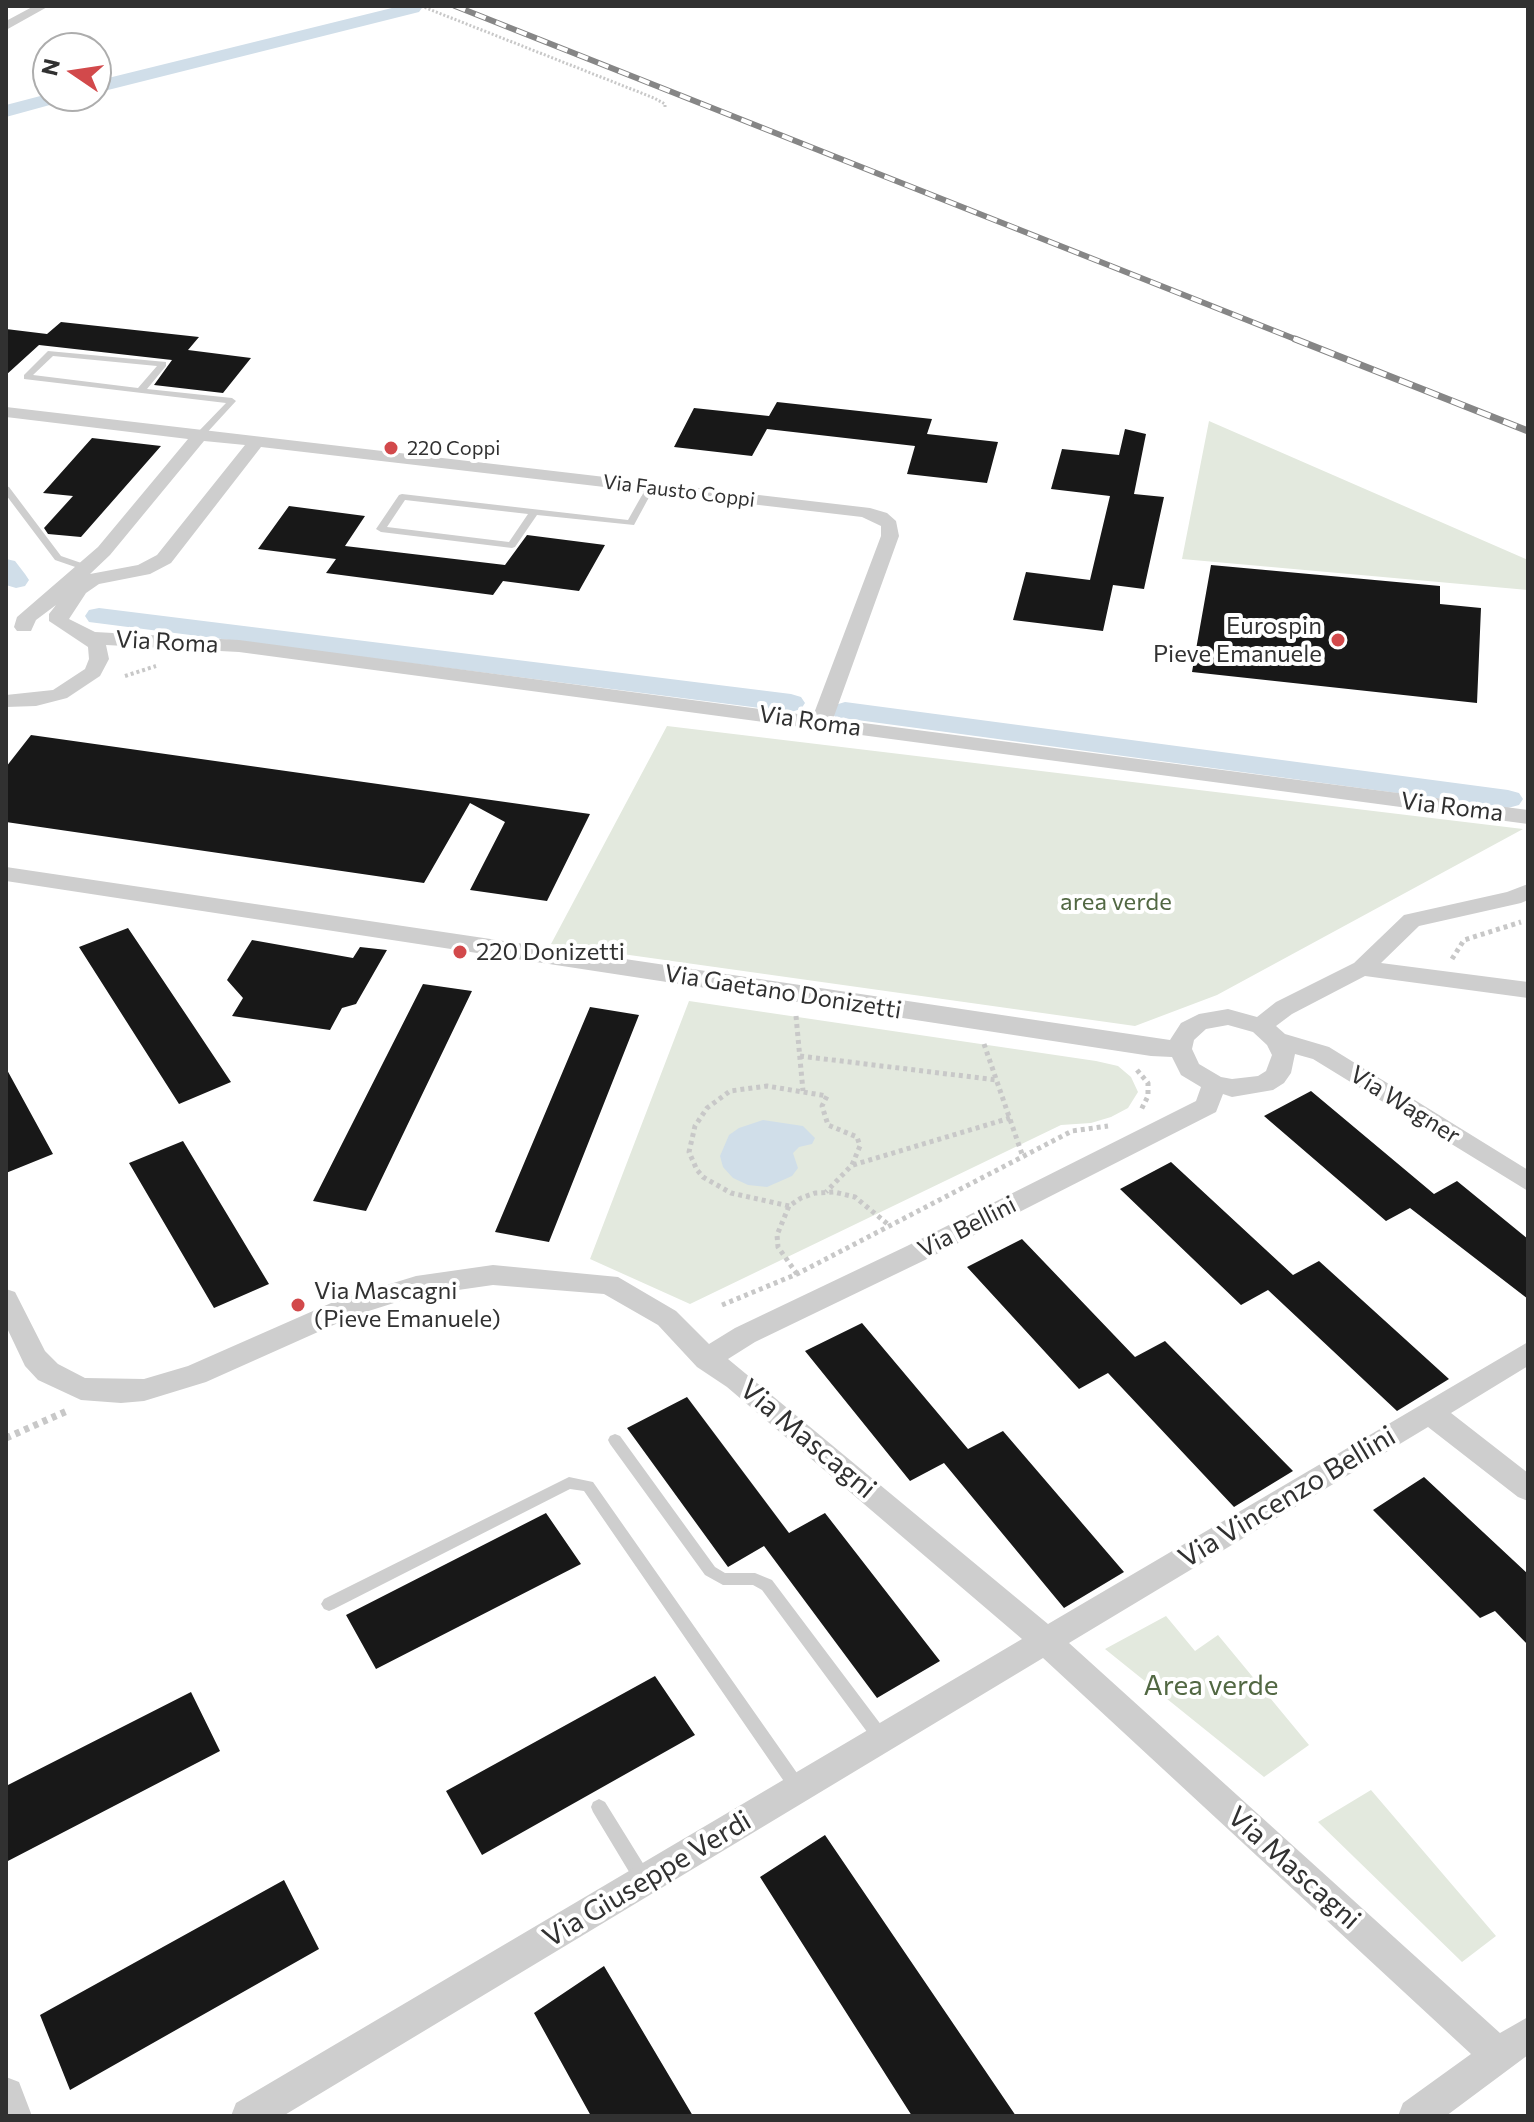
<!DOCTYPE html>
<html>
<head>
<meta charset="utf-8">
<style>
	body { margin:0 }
	#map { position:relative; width:1534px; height:2122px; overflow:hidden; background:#fff; font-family:Commissioner,sans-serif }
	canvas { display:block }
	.frame { position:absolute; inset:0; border:8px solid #313131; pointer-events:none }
	.north { position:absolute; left:32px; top:32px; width:80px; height:80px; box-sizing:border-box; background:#fff; border:2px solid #adadad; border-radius:50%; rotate:283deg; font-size:22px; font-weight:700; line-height:32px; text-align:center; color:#313131 }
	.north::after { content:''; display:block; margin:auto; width:28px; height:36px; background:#d2494b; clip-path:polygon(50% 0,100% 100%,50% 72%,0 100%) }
</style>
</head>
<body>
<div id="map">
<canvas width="1534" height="2122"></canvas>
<div class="frame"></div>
<div class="north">N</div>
</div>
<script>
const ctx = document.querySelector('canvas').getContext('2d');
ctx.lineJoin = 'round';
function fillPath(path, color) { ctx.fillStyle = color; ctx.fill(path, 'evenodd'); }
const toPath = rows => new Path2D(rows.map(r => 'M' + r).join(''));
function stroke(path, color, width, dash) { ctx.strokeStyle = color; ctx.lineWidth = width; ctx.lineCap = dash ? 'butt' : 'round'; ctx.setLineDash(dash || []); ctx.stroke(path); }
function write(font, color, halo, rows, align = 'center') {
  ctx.font = font + ' Commissioner,sans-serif'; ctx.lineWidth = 8; ctx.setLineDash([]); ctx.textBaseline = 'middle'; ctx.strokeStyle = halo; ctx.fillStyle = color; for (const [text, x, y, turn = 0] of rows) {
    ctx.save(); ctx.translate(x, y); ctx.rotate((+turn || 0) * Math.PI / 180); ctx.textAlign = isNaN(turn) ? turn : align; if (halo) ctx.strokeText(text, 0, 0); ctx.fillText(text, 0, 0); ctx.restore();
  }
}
fillPath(toPath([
	[1209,421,1528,560,1528,590,1182,559],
	[667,726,1523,829,1217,995,1135,1026,551,944],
	[689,1001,1096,1061,1118,1066,1131,1077,1138,1092,1128,1108,1111,1117,1091,1123,1061,1125,690,1304,590,1259],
	[1166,1616,1195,1651,1218,1635,1309,1745,1264,1777,1105,1649],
	[1371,1790,1496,1936,1462,1962,1318,1822]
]), '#e3e9de');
fillPath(toPath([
	[763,1120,803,1126,815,1138,812,1144,799,1147,793,1153,798,1168,792,1176,767,1187,748,1185,733,1178,723,1167,720,1156,729,1135,739,1128]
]), '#d0dee9');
fillPath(toPath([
	[400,6,422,8,419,12,96,93,96,81,400,6],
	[48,94,70,96,68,100,6,117,6,105,48,94],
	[6,559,15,561,25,574,29,580,25,586,16,588,6,585,6,559],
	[99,608,791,694,801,697,805,703,801,709,791,712,89,622,85,616,89,610,99,608],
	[845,702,1508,790,1519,793,1523,799,1519,805,1508,808,835,717,831,711,835,705,845,702]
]), '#d0dee9');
fillPath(toPath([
	[61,322,199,337,188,350,251,358,223,393,154,385,172,360,39,345,6,375,6,329,47,334],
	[777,402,932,419,927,434,998,442,987,483,907,474,915,446,767,429,752,456,674,447,694,408,769,416],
	[1125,429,1146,434,1134,494,1164,497,1144,589,1113,585,1103,631,1013,620,1026,572,1090,580,1110,496,1051,489,1062,449,1119,455],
	[92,438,161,446,81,537,48,534,44,528,73,496,43,493],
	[289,506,365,516,345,546,505,565,527,535,605,545,579,591,503,581,493,595,326,573,336,559,258,549],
	[1211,565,1440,586,1440,604,1481,608,1477,703,1192,672],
	[31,735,463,796,590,814,547,901,470,890,505,822,470,803,424,883,6,822,6,767],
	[128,928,187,1016,231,1082,179,1104,79,947],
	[252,940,353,958,360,947,387,950,356,1004,342,1008,330,1030,232,1016,243,998,227,980],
	[423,984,472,991,366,1211,313,1201],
	[590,1007,639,1015,549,1242,495,1232],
	[6,1068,53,1154,6,1173],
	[1311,1091,1434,1194,1457,1181,1528,1239,1528,1299,1410,1208,1386,1221,1264,1116],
	[183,1141,269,1284,214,1308,129,1163],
	[1171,1162,1293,1275,1319,1261,1449,1379,1397,1411,1268,1290,1241,1305,1120,1189],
	[1022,1239,1135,1357,1165,1341,1293,1471,1234,1507,1108,1373,1079,1389,967,1267],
	[862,1323,968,1449,1003,1431,1124,1572,1064,1608,944,1463,910,1481,805,1351],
	[687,1397,789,1533,825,1513,940,1661,877,1698,764,1546,728,1567,627,1428],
	[1424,1477,1528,1574,1528,1645,1495,1611,1480,1618,1373,1510],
	[546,1513,581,1564,376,1669,346,1615],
	[655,1676,695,1735,482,1855,446,1791],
	[191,1692,220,1751,6,1862,6,1786],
	[825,1835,1016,2116,912,2116,760,1877],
	[284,1880,319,1949,70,2090,40,2015],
	[604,1966,693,2116,591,2116,534,2013]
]), '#181818');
stroke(toPath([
	[421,6,654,98,665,104,665,109]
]), '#c8c8c8', 3, [2, 2]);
stroke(toPath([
	[125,676,156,666]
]), '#c8c8c8', 4, [3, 3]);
stroke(toPath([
	[1452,959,1464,940,1521,922],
	[796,1016,803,1091],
	[984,1044,1023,1157],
	[800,1056,997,1080],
	[1137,1070,1148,1083,1148,1096,1141,1110],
	[853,1165,1010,1118],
	[789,1206,731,1193,703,1177,697,1170,689,1152,695,1126,707,1108,730,1091,767,1086,827,1096,822,1106,828,1125,857,1137,860,1146,852,1165,826,1192],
	[797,1274,778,1247,777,1235,789,1206,801,1198,815,1193,834,1192,855,1197,890,1226],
	[722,1305,797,1274,1072,1131,1108,1126]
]), '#c8c8c8', 5, [4, 4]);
stroke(toPath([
	[6,1438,67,1411]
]), '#c8c8c8', 7, [5, 5]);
fillPath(toPath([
	[48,351,166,362,166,366,147,389,232,398,236,401,203,437,197,437,197,433,226,403,24,379,24,375,48,351],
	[53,356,157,366,138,388,33,375,53,356],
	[650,485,654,488,634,525,537,515,515,547,512,548,381,532,376,529,399,495,402,494,628,520,646,488,650,485],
	[405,500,528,514,509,542,387,527,405,500],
	[6,486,9,487,61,556,90,566,90,570,84,570,55,560,6,495,6,486],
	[615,1434,620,1436,715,1567,725,1573,755,1573,772,1580,888,1734,890,1739,888,1744,882,1746,876,1744,762,1590,753,1585,723,1585,705,1575,610,1444,608,1440,610,1436,615,1434],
	[569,1477,593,1482,804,1783,806,1788,804,1793,798,1795,792,1793,584,1491,570,1489,334,1609,329,1611,324,1609,321,1604,324,1599,569,1477],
	[599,1799,605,1802,649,1873,651,1879,649,1885,643,1887,637,1885,593,1812,591,1807,593,1802,599,1799]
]), '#cecece');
fillPath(toPath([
	[34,6,49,6,6,30,6,21,34,6],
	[6,407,870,508,887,513,896,521,899,536,833,719,1528,810,1528,824,239,652,106,645,109,659,100,676,67,698,36,706,6,707,6,695,53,690,85,669,89,659,88,647,49,621,49,614,56,605,36,620,31,631,17,631,14,627,17,617,98,547,188,439,6,417,6,407],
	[204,441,245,445,157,555,138,565,90,574,110,555,204,441],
	[261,447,862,517,881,526,881,536,813,716,239,640,95,632,69,619,86,593,99,584,150,574,171,563,261,447],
	[6,867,1170,1040,1181,1023,1199,1014,1228,1009,1257,1017,1276,1002,1354,963,1404,915,1507,892,1528,884,1528,900,1521,903,1419,926,1381,963,1528,982,1528,998,1365,976,1292,1014,1276,1026,1285,1034,1329,1047,1528,1170,1528,1191,1313,1059,1295,1054,1291,1073,1284,1083,1273,1090,1232,1097,1223,1094,1216,1112,925,1260,755,1342,728,1359,1048,1624,1528,1342,1528,1366,1451,1413,1528,1473,1528,1501,1518,1497,1428,1427,1069,1643,1500,2033,1528,2017,1528,2055,1446,2116,1398,2116,1403,2103,1471,2054,1043,1658,283,2116,231,2116,236,2103,1022,1639,727,1387,697,1367,658,1325,604,1294,493,1285,416,1296,356,1315,206,1382,144,1401,121,1403,81,1400,38,1380,25,1366,6,1326,6,1289,15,1292,45,1351,58,1364,85,1378,144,1379,188,1366,338,1300,416,1276,493,1265,618,1277,676,1311,709,1344,735,1328,907,1246,1196,1101,1201,1087,1181,1075,1172,1057,1151,1056,6,881,6,867],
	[1228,1025,1253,1032,1267,1045,1272,1055,1266,1071,1258,1076,1232,1079,1221,1077,1199,1064,1192,1049,1194,1040,1206,1029,1228,1025],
	[6,2077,19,2082,32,2116,6,2116,6,2077]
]), '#cecece');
const railFar1 = toPath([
	[455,6,1300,341]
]);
const rail = toPath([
	[1295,339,1528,431]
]);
stroke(railFar1, '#868686', 6);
stroke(rail, '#868686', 7);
stroke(railFar1, '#fff', 4, [11]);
stroke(rail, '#fff', 5, [14]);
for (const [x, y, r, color] of [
	[391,448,8,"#d2494b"],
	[1338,640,8,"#d2494b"],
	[460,952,8,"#d2494b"],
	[298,1305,8,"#d2494b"]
]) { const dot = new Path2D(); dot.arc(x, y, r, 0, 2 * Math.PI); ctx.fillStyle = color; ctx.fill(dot); stroke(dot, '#fff', 3); }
write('20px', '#313131', '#fff', [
	["220 Coppi",407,448]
], 'left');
write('20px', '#313131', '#fff', [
	["Via Fausto Coppi",679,491,7]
]);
write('24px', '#313131', '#fff', [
	["Eurospin",1322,626,"right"],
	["Pieve Emanuele",1322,654,"right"],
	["220 Donizetti",476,952],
	["Via Mascagni",314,1291],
	["(Pieve Emanuele)",314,1319]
], 'left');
write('24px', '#313131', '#fff', [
	["Via Roma",167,642,3],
	["Via Roma",810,721,8],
	["Via Roma",1452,807,7],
	["Via Gaetano Donizetti",783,992,9],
	["Via Wagner",1405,1105,32],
	["Via Bellini",967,1227,-27]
]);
write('24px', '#526843', '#fff', [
	["area verde",1116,902]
]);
write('28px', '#313131', '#fff', [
	["Via Mascagni",808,1439,40],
	["Via Vincenzo Bellini",1287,1497,-31],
	["Via Mascagni",1294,1868,42],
	["Via Giuseppe Verdi",647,1879,-31]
]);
write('28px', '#526843', '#fff', [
	["Area verde",1211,1686]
]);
</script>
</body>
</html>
